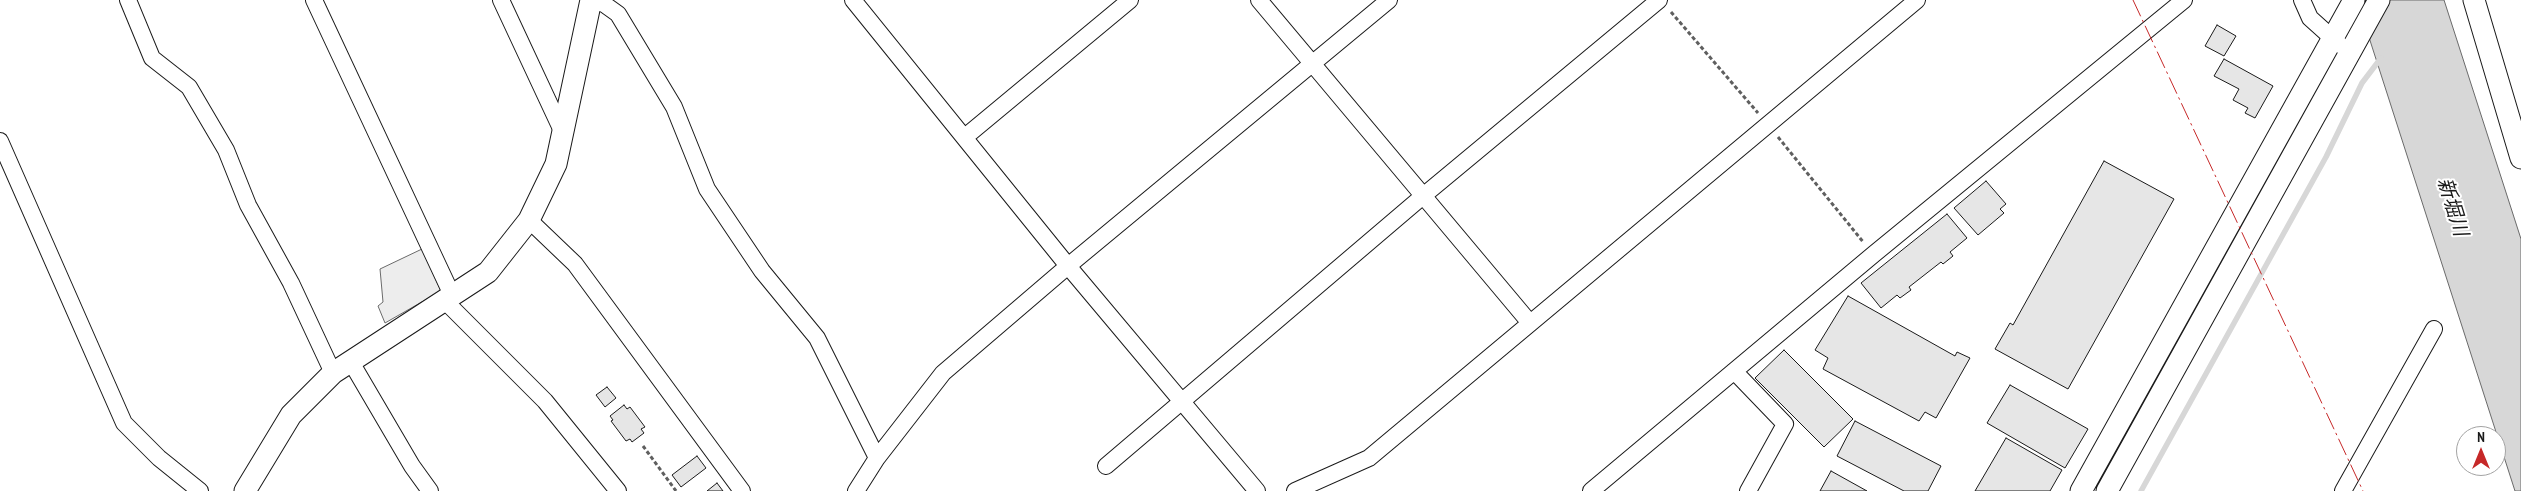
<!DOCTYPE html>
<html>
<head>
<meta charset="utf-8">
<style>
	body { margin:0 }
	#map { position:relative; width:2521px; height:491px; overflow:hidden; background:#fff; font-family:"PT Sans Narrow",sans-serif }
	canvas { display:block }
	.north { position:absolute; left:2456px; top:426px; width:50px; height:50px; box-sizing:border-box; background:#fff; border:1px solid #a3a3a3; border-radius:50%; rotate:0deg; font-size:14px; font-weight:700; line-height:20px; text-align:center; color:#1a1a1a }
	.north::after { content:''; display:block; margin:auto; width:18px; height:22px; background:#c62828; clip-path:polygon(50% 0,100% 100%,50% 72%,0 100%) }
</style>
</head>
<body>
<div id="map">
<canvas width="2521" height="491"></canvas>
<div class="north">N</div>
</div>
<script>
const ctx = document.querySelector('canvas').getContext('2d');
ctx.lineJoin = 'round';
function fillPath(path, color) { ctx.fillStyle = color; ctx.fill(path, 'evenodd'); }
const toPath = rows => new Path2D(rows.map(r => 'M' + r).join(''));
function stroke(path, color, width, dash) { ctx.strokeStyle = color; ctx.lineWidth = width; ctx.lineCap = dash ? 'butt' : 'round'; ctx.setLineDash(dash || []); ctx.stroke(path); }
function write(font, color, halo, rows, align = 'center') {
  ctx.font = font + ' "PT Sans Narrow","Noto Sans JP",sans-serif'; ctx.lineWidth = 4; ctx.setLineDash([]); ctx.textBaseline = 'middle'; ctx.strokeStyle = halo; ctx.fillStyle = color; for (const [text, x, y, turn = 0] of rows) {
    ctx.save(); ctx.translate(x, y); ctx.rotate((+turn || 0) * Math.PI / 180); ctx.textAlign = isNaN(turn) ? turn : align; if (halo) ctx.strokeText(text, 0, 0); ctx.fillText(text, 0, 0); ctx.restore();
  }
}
const built = toPath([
	[422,249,441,291,385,323,378,306,383,302,380,269,422,249]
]);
fillPath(built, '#ededed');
stroke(built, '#6a6a6a', 1);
const water = toPath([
	[2357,0,2444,0,2521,239,2521,491,2515,491,2357,0]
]);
fillPath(water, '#d7d7d7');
stroke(water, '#6a6a6a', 1);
stroke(toPath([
	[2141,491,2326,157,2362,83,2381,58]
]), '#d7d7d7', 5.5);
const building = toPath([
	[2217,25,2236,36,2224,56,2205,46,2217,25],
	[2224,59,2273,86,2255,118,2245,113,2248,108,2233,100,2239,89,2214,76,2224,59],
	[2104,161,2174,199,2068,389,1995,349,2010,323,2013,325,2104,161],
	[1986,181,2006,204,2000,209,2004,213,1978,235,1954,208,1986,181],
	[1947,214,1967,238,1950,252,1953,256,1943,264,1941,262,1909,287,1911,290,1900,298,1897,295,1881,308,1861,283,1947,214],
	[1848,296,1955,356,1957,352,1970,358,1936,418,1925,412,1919,421,1823,369,1828,358,1815,350,1848,296],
	[1784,350,1853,419,1824,447,1755,378,1784,350],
	[2010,385,2088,429,2065,468,1987,423,2010,385],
	[607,387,616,398,605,407,596,395,607,387],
	[624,405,627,409,630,407,645,427,641,429,644,433,632,442,630,439,626,441,611,421,613,420,610,416,624,405],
	[1855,421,1941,466,1928,491,1904,491,1837,456,1855,421],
	[2006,438,2062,470,2050,491,1975,491,2006,438],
	[697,456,706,468,681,487,672,475,697,456],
	[1831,471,1867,491,1820,491,1831,471],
	[717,483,723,491,707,491,717,483]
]);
fillPath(building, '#e6e6e6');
stroke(building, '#1a1a1a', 1);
const minor = toPath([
	[128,0,152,58,189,87,226,150,248,205,291,283,333,373],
	[314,0,452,295],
	[501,0,564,135],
	[591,0,604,4,618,14,674,107,707,189,762,271,817,338,877,458],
	[853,0,1068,266,1257,491],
	[1259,0,1530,323],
	[2302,0,2310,18,2340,45],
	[965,137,1130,0],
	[0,141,124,423,159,458,200,491],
	[529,220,575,264,742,491],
	[444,300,545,401,618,491],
	[351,362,412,466,430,491],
	[1734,371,1785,424,1748,491],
	[1106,466,1423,196,1659,0],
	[856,491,877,458,943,373,1068,266,1389,0],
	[1295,491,1369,458,1917,0],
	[1591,491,1874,254,2184,0],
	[2343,491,2434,329]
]);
const tertiary = toPath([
	[2474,0,2521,158],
	[245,491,291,415,333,373,488,272,529,220,556,164,591,0],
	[2081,491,2354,0],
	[2107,491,2379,0]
]);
stroke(minor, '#1a1a1a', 18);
stroke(tertiary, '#1a1a1a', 23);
stroke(toPath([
	[1671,12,1758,113],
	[1778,137,1864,243],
	[643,446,676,491]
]), '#5f5f5f', 3, [4, 2.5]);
stroke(minor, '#fff', 16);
stroke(tertiary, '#fff', 21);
stroke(toPath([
	[2133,0,2363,491]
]), '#c62828', 1, [18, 4, 2.5, 4]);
write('italic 20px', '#1a1a1a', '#fff', [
	["新堀川",2452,207,73]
]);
</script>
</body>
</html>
